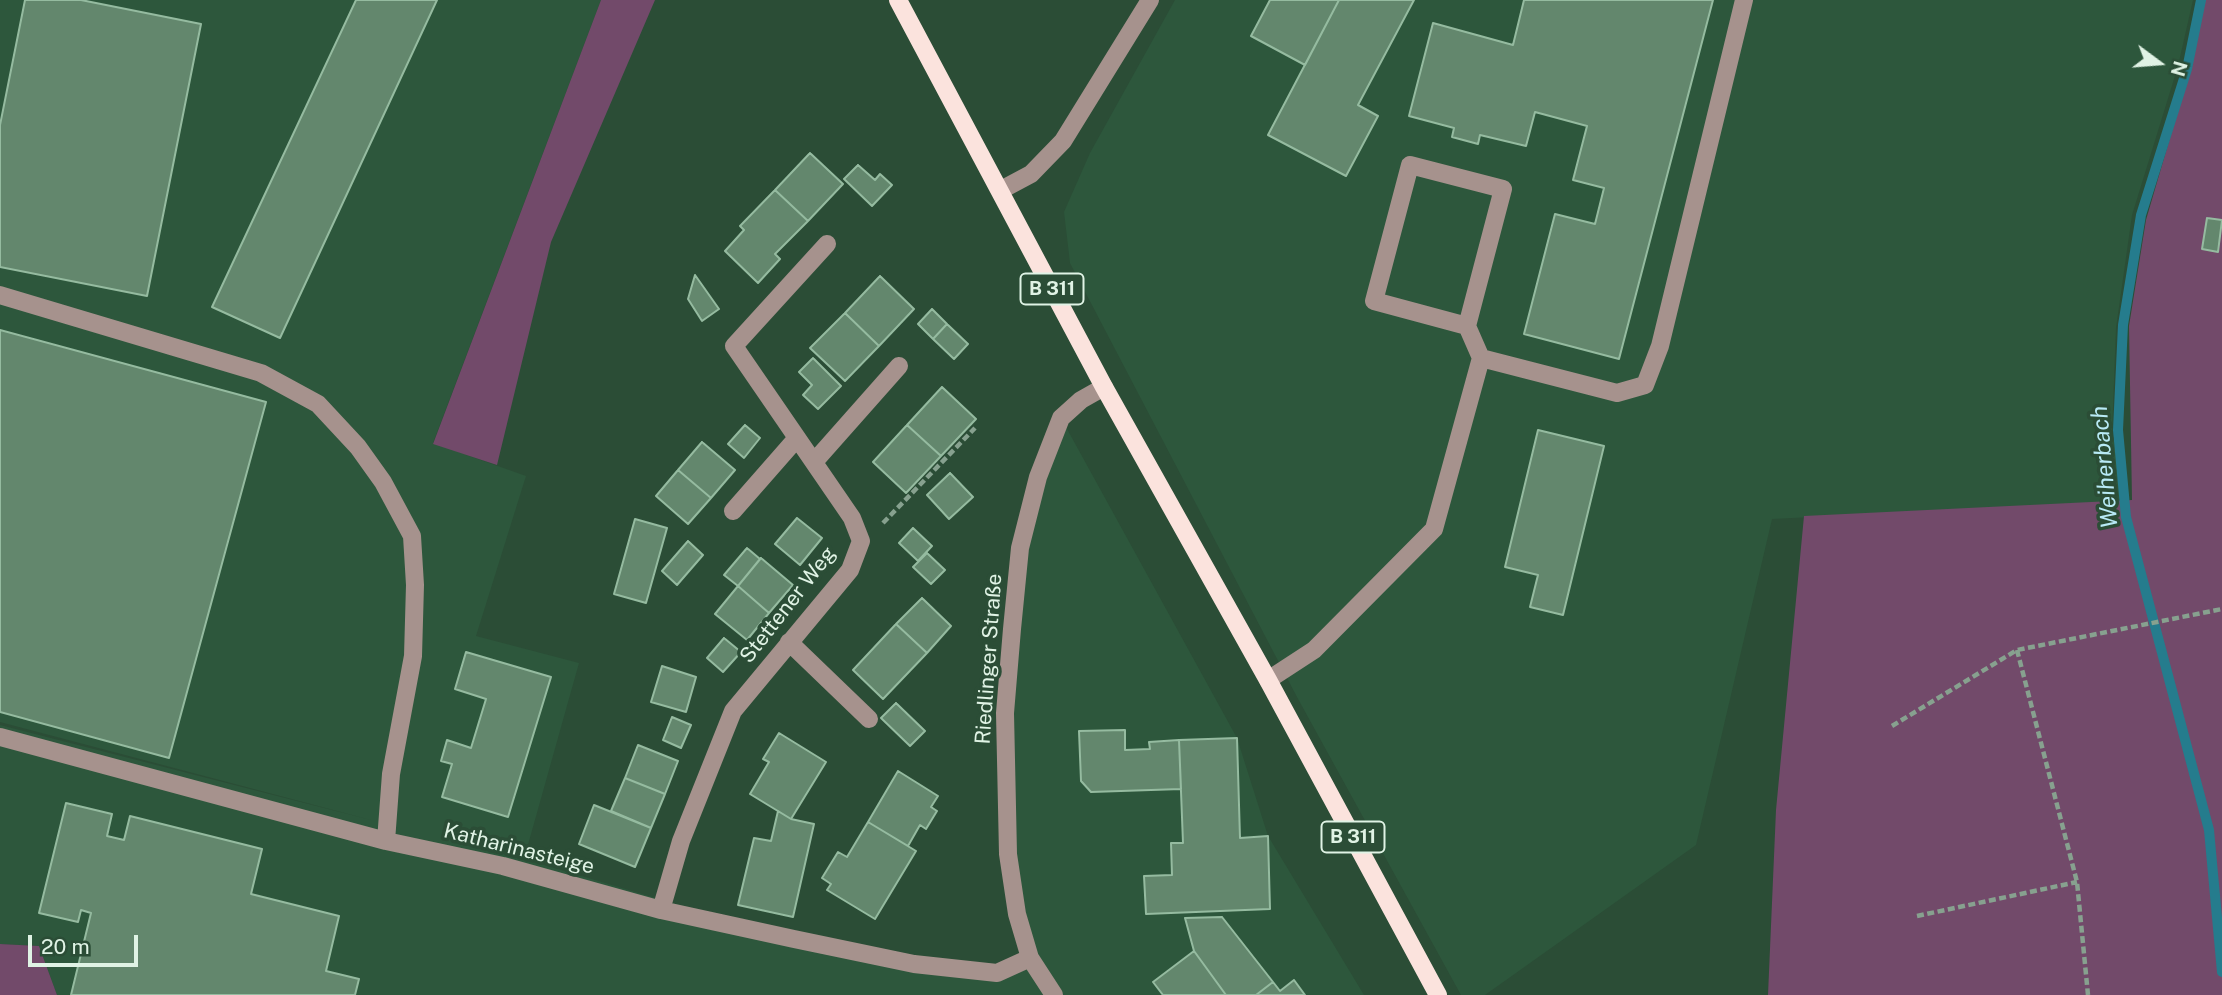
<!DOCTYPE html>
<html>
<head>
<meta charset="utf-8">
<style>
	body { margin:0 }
	#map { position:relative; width:2222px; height:995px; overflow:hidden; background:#2b4d36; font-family:"Public Sans",sans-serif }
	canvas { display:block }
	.north { position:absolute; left:2124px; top:28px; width:70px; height:70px; -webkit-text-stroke:5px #2b4d36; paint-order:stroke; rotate:106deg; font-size:19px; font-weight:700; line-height:28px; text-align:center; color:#e0f3e5 }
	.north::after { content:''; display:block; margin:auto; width:24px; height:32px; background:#e0f3e5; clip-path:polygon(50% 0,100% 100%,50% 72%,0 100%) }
	.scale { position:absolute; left:28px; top:935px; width:110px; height:32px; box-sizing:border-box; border:4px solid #e0f3e5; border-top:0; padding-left:9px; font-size:21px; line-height:24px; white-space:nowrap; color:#e0f3e5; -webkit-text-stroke:5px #2b4d36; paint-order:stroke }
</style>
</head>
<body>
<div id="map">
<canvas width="2222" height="995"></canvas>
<div class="north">N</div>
<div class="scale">20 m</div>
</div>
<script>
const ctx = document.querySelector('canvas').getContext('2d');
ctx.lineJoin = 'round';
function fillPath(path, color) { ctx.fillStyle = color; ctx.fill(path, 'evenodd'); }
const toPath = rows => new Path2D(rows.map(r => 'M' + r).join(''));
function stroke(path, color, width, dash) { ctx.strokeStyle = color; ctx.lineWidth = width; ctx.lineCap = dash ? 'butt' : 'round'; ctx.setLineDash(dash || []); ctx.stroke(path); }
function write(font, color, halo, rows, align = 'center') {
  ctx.font = font + ' "Public Sans",sans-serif'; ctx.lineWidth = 7; ctx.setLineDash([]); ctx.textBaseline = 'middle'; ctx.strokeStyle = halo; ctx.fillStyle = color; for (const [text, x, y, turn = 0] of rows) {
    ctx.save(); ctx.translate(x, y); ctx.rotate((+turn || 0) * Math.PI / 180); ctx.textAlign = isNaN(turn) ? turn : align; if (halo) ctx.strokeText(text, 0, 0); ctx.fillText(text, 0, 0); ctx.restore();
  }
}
fillPath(toPath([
	[0,0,601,0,433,443,526,476,476,636,579,663,524,859,794,939,997,973,1030,958,1008,854,1020,548,1061,418,1237,738,1268,836,1364,995,57,995,39,946,0,944,0,725,375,821,0,722],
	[1175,0,2193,0,2178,66,2132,215,2116,328,2112,433,2125,501,1772,519,1696,845,1485,995,1461,995,1297,697,1070,263,1064,212,1090,153]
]), '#2d573c');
fillPath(toPath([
	[601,0,655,0,551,242,497,465,433,444],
	[2205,0,2222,0,2222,995,1768,995,1776,810,1804,516,2132,500,2129,326,2146,220,2190,69],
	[0,944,39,946,57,995,0,995]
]), '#724a6a');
stroke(toPath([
	[2201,0,2187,69,2141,215,2123,325,2118,430,2126,517,2209,830,2222,972]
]), '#257c8d', 10);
const building = toPath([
	[25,0,81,0,201,24,147,296,0,267,0,125,25,0],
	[356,0,437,0,280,338,212,307,356,0],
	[1270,0,1339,0,1305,65,1251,36,1270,0],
	[1339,0,1414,0,1358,105,1378,116,1346,176,1268,135,1339,0],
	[1524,0,1713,0,1619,359,1524,334,1555,214,1595,224,1604,188,1573,180,1587,126,1535,112,1526,146,1480,135,1478,144,1452,137,1454,128,1409,116,1433,23,1513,45,1524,0],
	[810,153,843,184,808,221,775,190,810,153],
	[858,165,875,180,880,174,892,185,872,206,844,179,858,165],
	[775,190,808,221,775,254,780,259,758,283,725,251,744,230,740,226,775,190],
	[2207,218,2222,220,2218,252,2202,249,2207,218],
	[695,275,719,309,702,321,688,299,695,275],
	[880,276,914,309,879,346,845,313,880,276],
	[932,309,947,324,933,339,918,324,932,309],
	[845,313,879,346,845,381,810,348,845,313],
	[947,324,968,344,954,359,933,339,947,324],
	[0,330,266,402,169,758,0,712,0,330],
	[813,358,841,386,818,409,803,395,812,385,799,372,813,358],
	[942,387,976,419,941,456,907,425,942,387],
	[745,425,760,438,744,458,728,444,745,425],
	[907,425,941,456,906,493,873,462,907,425],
	[1538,430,1604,446,1563,615,1530,607,1538,575,1505,567,1538,430],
	[702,442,735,470,711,498,678,470,702,442],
	[678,470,711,498,688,524,656,496,678,470],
	[950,473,973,497,949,519,927,495,950,473],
	[797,518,822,538,800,565,775,544,797,518],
	[635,519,667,528,646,603,614,594,635,519],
	[913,528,932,546,918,561,899,543,913,528],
	[688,541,703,555,677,585,662,571,688,541],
	[747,548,760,559,738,586,724,575,747,548],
	[927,553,945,570,931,584,913,567,927,553],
	[761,558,793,585,769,613,738,586,761,558],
	[738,586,769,613,747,640,715,614,738,586],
	[922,598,951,626,927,653,896,624,922,598],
	[896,624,927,653,883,699,853,670,896,624],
	[724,638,741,652,723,672,707,658,724,638],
	[466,652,551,677,508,817,442,797,452,764,441,761,447,740,471,748,486,699,455,689,466,652],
	[662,666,696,677,686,712,651,702,662,666],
	[896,703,925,731,910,746,881,718,896,703],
	[672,717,691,725,681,748,663,740,672,717],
	[1125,730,1125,750,1150,749,1149,742,1179,740,1181,789,1091,792,1081,781,1079,731,1125,730],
	[779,733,826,762,791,819,750,794,769,762,763,759,779,733],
	[1237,738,1240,838,1268,836,1270,909,1146,914,1144,876,1172,875,1171,843,1183,843,1179,740,1237,738],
	[638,745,678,761,665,794,625,778,638,745],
	[898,771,938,796,931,807,937,811,926,829,920,825,908,846,868,822,898,771],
	[625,778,665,794,651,828,611,811,625,778],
	[66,803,112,814,107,836,124,840,130,816,262,849,251,894,339,916,326,971,359,979,355,995,71,995,91,913,81,910,78,922,39,913,66,803],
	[594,805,651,828,635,867,579,844,594,805],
	[778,811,791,819,814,824,793,917,738,905,754,838,771,841,778,811],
	[868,822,916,851,875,919,827,890,831,884,822,878,838,852,847,857,868,822],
	[1222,917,1273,982,1256,995,1226,995,1194,951,1185,918,1222,917],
	[1194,951,1226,995,1163,995,1153,982,1194,951],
	[1294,980,1305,995,1256,995,1273,982,1280,991,1294,980]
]);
fillPath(building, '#63876d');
stroke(building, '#95bba0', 2);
stroke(toPath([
	[883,523,975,428],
	[2017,650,2077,882,2088,995],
	[1892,726,2017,650,2222,609],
	[1917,916,2077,882]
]), '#87a18f', 4.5, [7, 3.5]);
stroke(toPath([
	[1001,190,1031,174,1063,141,1150,0],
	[0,295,261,373,318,404,358,447,383,482,412,536,415,585,413,656,391,774,386,841],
	[1481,358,1617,393,1645,385,1660,346,1744,0],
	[814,462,899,366],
	[733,511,797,438],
	[789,642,869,719],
	[1268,680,1314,650,1434,529,1481,358,1467,326,1503,189,1410,165,1374,301,1467,326],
	[0,737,386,841,503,866,661,910,794,939,914,964,997,973,1030,958],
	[661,910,681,841,733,711,850,570,861,541,852,518,734,346,827,244],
	[1054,995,1030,958,1017,914,1008,854,1005,713,1012,629,1020,548,1038,477,1061,418,1081,400,1104,387]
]), '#a6928d', 18);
stroke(toPath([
	[898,0,1104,387,1268,680,1438,995]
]), '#fbe3dd', 18);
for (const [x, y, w] of [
	[1052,289,63],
	[1353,837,63]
]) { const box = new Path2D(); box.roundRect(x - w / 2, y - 15.5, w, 31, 5); ctx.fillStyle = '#2b4d36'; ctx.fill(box); stroke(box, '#e0f3e5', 2); }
write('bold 19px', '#e0f3e5', null, [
	["B 311",1052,289],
	["B 311",1353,837]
]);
write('21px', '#e0f3e5', '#2b4d36', [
	["Stettener Weg",788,605,-52],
	["Riedlinger Straße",989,659,-86],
	["Katharinasteige",519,849,14]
]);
write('italic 23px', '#b8eaf6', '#2b4d36', [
	["Weiherbach",2105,467,-95]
]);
</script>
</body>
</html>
